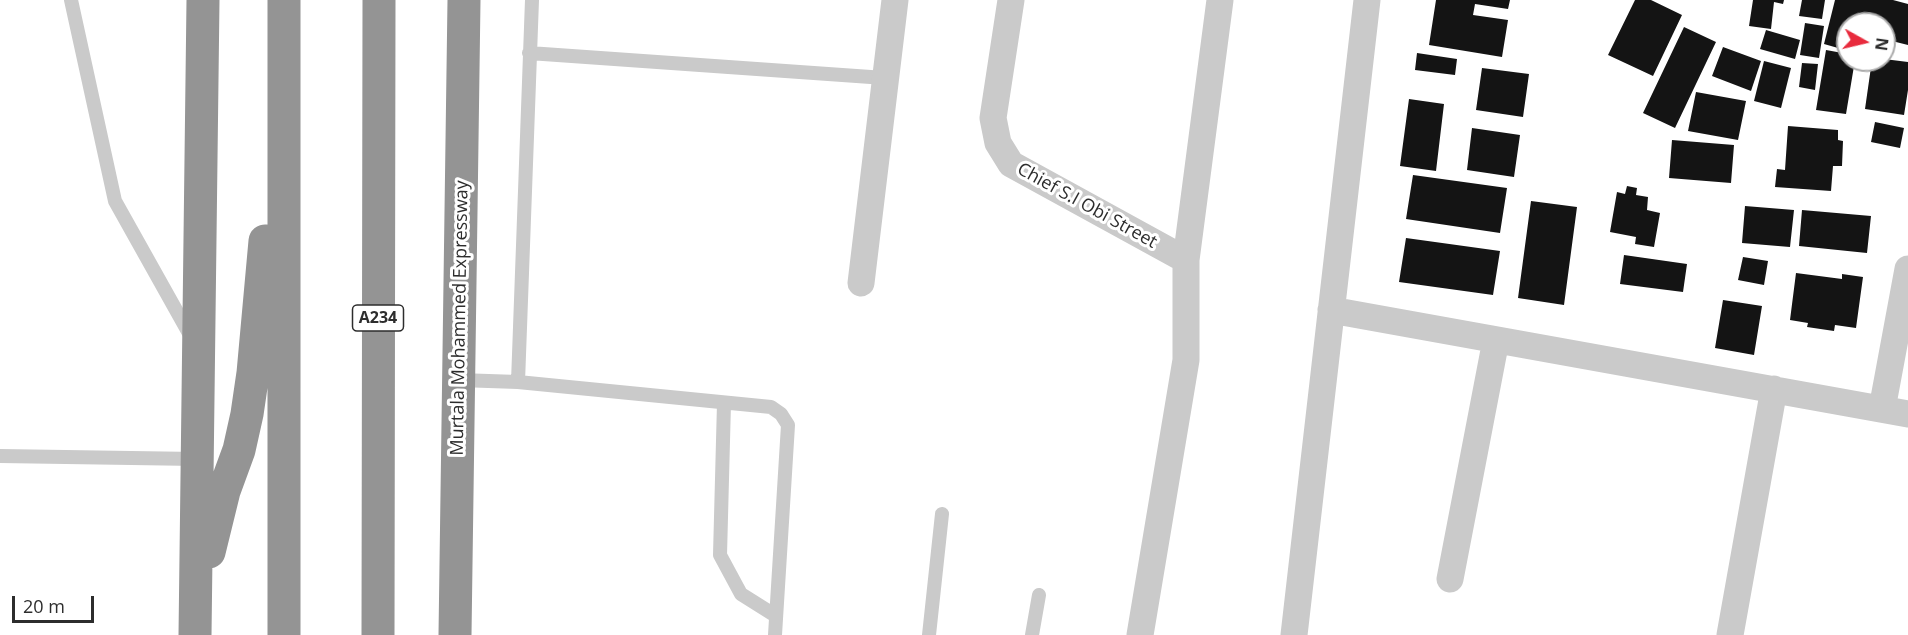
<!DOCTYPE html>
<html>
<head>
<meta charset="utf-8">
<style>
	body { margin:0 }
	#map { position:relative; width:1908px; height:635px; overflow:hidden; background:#fff; font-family:"Open Sans",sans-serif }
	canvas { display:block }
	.north { position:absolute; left:1836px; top:12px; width:60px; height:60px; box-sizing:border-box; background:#fff; border:2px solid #ababab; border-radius:50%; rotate:98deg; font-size:16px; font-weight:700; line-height:24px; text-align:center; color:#2d2d2d }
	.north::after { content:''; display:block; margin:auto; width:21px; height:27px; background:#e82b3d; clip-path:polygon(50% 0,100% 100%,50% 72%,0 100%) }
	.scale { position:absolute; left:12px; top:596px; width:82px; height:27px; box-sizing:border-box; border:3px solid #2d2d2d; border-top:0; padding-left:8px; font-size:18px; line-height:21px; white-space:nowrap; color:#2d2d2d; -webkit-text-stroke:4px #fff; paint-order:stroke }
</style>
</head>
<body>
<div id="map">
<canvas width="1908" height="635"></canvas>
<div class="north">N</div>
<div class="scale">20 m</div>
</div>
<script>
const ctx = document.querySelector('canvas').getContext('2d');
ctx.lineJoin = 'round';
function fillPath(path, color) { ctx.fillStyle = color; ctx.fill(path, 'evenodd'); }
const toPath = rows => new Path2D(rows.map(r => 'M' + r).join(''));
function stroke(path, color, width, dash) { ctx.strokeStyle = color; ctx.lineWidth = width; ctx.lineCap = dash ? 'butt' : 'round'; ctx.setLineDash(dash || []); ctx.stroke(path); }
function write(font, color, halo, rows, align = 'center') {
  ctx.font = font + ' "Open Sans",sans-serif'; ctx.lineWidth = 6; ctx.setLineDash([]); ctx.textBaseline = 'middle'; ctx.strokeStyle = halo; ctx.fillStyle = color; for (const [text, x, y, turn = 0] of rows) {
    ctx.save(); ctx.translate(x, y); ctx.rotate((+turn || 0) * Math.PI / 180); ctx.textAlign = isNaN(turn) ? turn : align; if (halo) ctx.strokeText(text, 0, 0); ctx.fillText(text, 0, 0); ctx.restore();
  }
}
fillPath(toPath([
	[1436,0,1510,0,1508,9,1475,4,1473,15,1508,20,1502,57,1429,45],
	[1635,0,1651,0,1682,15,1653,76,1608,55],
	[1753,0,1784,0,1783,4,1774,2,1771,29,1749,26],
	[1802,0,1825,0,1822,19,1799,16],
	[1835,0,1893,0,1908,4,1908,45,1884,39,1884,24,1848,24,1848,30,1843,29,1838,48,1824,44],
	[1805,23,1824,26,1819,58,1800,55],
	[1684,27,1716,42,1675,128,1643,113],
	[1766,30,1800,40,1795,59,1760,49],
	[1723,47,1761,61,1751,91,1712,76],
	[1826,50,1848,54,1848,60,1855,60,1846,114,1816,110],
	[1417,53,1457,59,1455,75,1415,70],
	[1884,59,1908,62,1908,90,1904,115,1865,109,1872,60],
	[1764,61,1791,68,1781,108,1754,101],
	[1802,63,1818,64,1815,90,1799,87],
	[1482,68,1529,74,1523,117,1476,110],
	[1696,92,1746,101,1738,140,1688,131],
	[1409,99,1444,104,1436,171,1400,166],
	[1875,122,1904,128,1900,148,1871,142],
	[1788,126,1838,130,1838,140,1843,141,1842,166,1833,166,1831,191,1775,187,1777,169,1785,170],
	[1472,128,1520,135,1514,177,1467,170],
	[1672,140,1734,145,1731,183,1669,178],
	[1413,175,1507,188,1500,233,1406,219],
	[1627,186,1637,188,1636,195,1648,197,1647,210,1660,213,1654,247,1635,244,1636,237,1610,232,1617,192,1625,194],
	[1531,201,1577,207,1564,305,1518,298],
	[1745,206,1794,210,1790,247,1742,243],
	[1802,210,1871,216,1867,253,1799,246],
	[1406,238,1500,251,1493,295,1399,282],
	[1624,255,1687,264,1683,292,1620,284],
	[1743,257,1768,261,1764,285,1738,280],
	[1796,273,1842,279,1842,274,1863,277,1856,328,1835,325,1834,331,1807,327,1808,323,1790,320],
	[1723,300,1762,306,1754,355,1715,348]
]), '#141414');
stroke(toPath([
	[71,0,115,201,190,335],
	[529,53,885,78],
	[459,380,518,382,771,407,781,414,788,425,775,635],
	[518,382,532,0],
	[724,403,720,555,741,594,776,616],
	[0,456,197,459],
	[929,635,942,514],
	[1032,635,1039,595]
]), '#cacaca', 14);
stroke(toPath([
	[1011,0,993,118,998,143,1011,164,1186,260],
	[861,283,895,0],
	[1331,310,1908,414],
	[1882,409,1908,269],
	[1450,579,1496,340],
	[1140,635,1186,360,1186,260,1220,0],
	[1294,635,1367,0],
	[1730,635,1774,389]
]), '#cacaca', 27);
stroke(toPath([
	[209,552,224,491,239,450,247,414,253,373,265,241],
	[195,635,203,0],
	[284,635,284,0],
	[378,635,379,0],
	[455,635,464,0]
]), '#949494', 33);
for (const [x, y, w] of [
	[378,318,51]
]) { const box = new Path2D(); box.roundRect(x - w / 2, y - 13, w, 26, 4.5); ctx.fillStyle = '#fff'; ctx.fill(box); stroke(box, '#2d2d2d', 1.5); }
write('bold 16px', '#2d2d2d', null, [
	["A234",378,318]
]);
write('18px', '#2d2d2d', '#fff', [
	["Chief S.I Obi Street",1087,206,29],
	["Murtala Mohammed Expressway",460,318,-89]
]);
</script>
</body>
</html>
